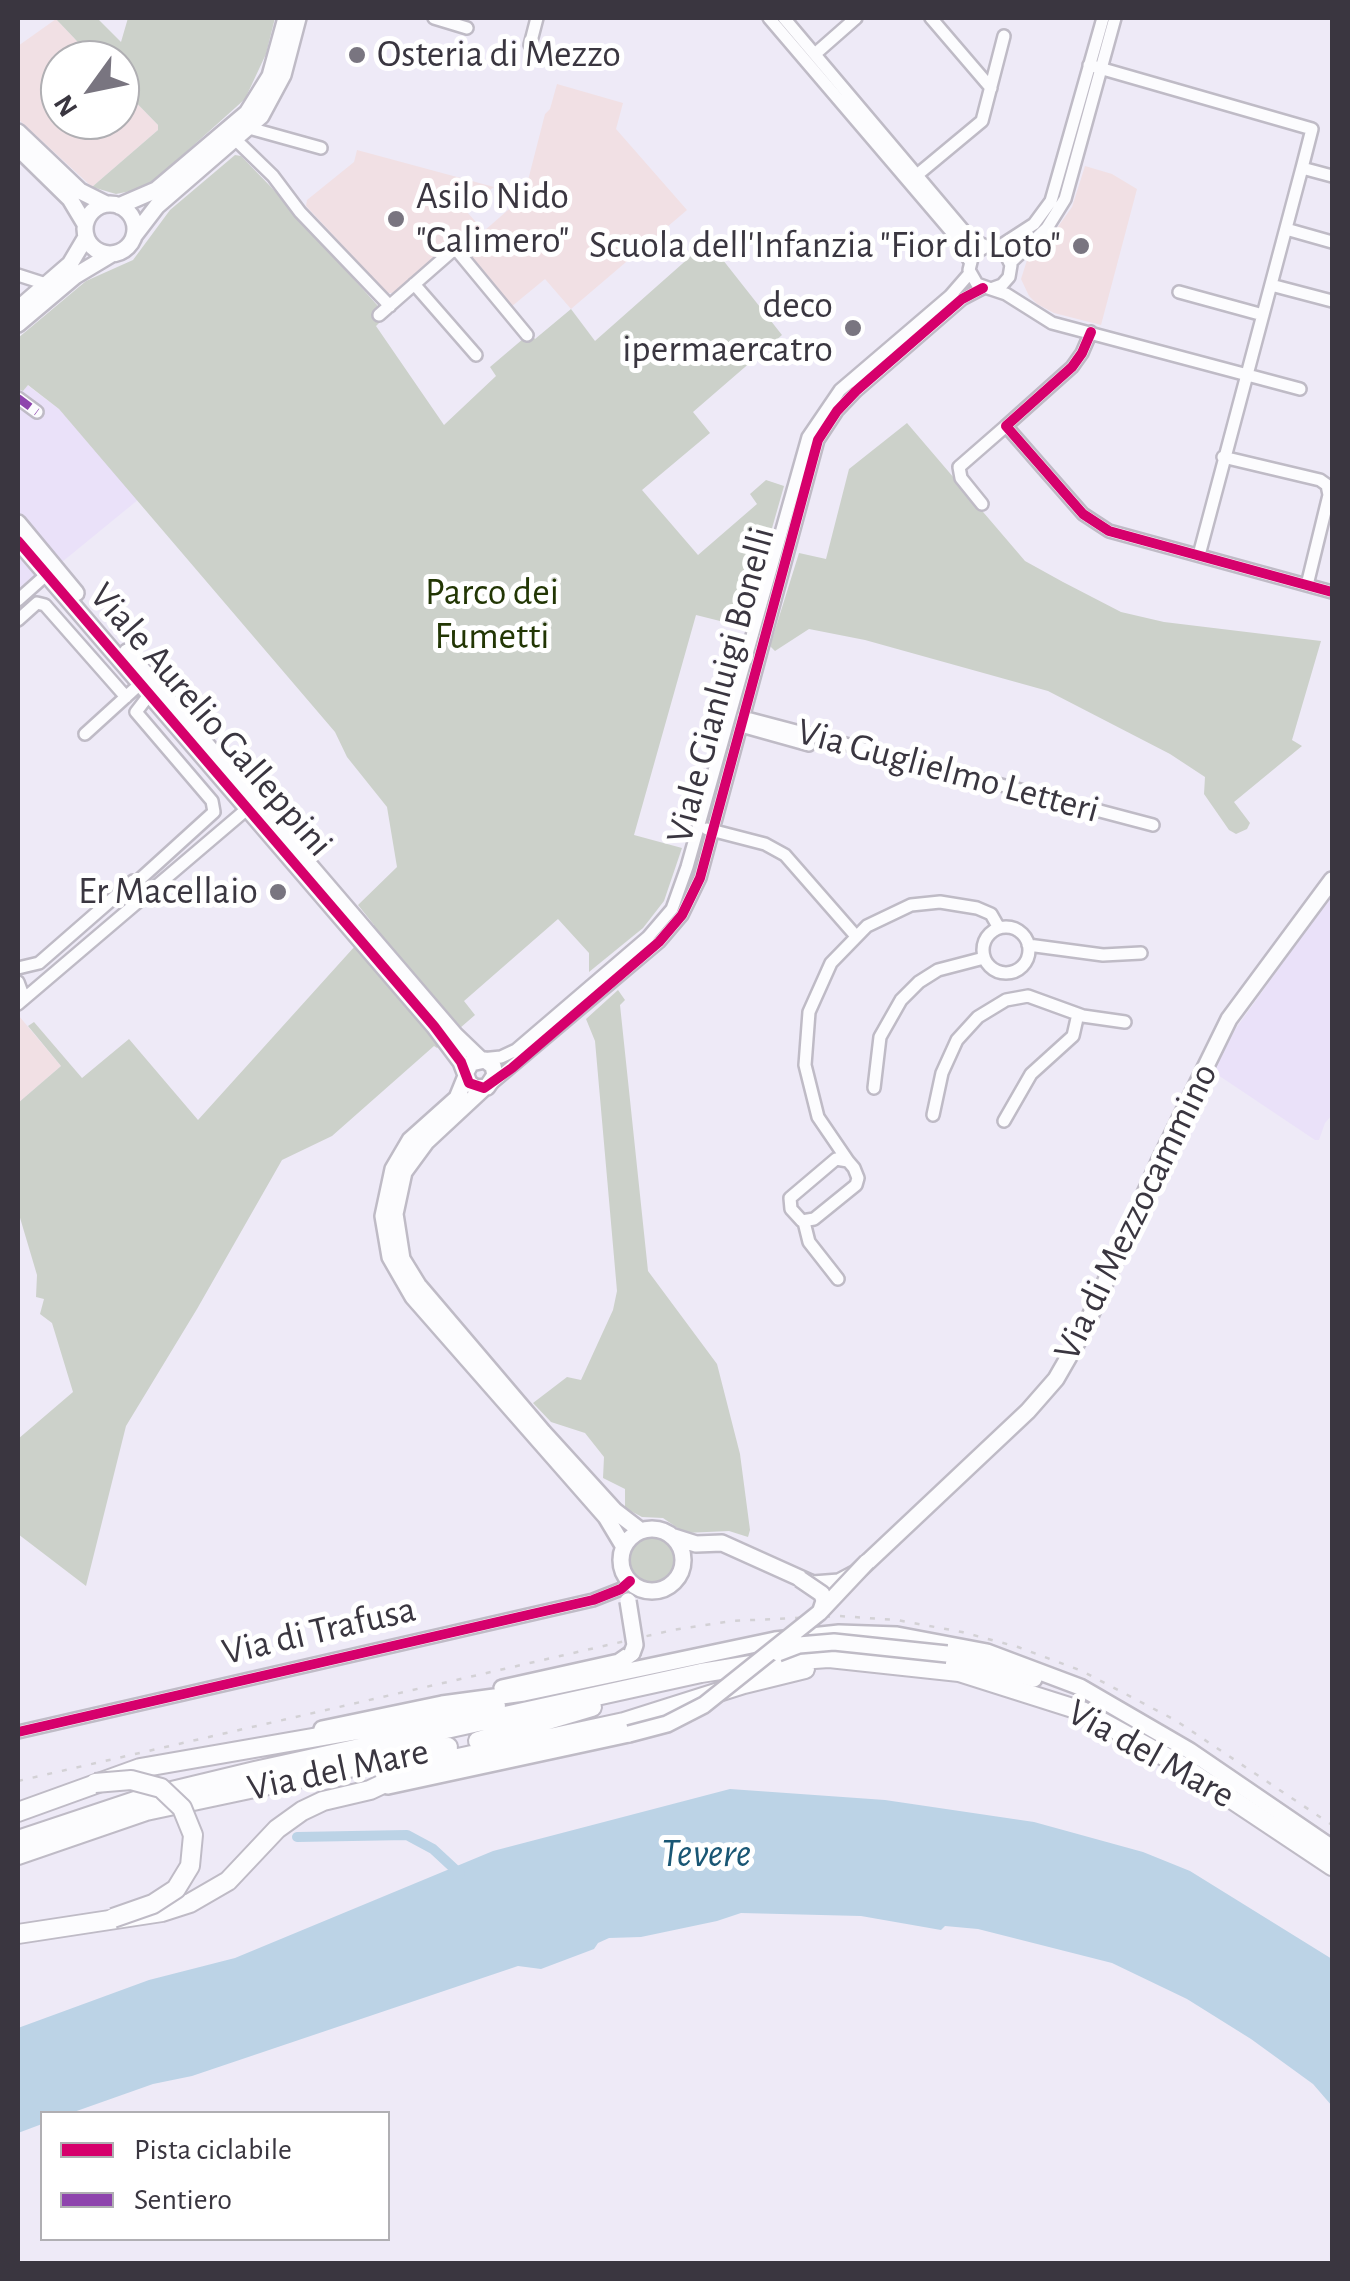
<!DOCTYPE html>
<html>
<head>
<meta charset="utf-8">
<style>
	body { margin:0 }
	#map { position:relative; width:1350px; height:2281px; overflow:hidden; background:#eeeaf7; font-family:"Alegreya Sans",sans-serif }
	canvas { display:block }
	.frame { position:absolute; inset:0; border:20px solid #3a3640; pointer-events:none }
	.legend { position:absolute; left:40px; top:2111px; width:350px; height:130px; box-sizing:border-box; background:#fff; border:2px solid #b0afb3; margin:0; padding:12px 18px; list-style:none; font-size:30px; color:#3a3640 }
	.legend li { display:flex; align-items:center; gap:20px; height:50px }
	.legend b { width:50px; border:2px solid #b0afb3 }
	.north { position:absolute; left:40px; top:40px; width:100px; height:100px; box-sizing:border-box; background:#fff; border:2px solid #b0afb3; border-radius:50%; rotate:237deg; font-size:28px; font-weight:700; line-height:40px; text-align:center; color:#3a3640 }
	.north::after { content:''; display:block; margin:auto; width:35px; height:45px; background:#797580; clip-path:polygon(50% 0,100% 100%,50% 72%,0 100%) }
</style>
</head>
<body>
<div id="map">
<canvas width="1350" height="2281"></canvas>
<div class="frame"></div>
<ul class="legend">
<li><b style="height:12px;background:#d6006c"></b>Pista ciclabile</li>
<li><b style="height:12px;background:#8e44ad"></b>Sentiero</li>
</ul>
<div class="north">N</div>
</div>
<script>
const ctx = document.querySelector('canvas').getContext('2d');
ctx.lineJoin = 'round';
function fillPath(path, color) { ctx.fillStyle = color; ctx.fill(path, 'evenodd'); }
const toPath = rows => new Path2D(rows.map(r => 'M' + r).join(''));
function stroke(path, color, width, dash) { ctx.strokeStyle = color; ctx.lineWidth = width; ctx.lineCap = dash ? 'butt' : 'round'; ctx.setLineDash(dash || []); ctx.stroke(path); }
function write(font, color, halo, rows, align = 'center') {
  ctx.font = font + ' "Alegreya Sans",sans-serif'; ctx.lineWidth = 10; ctx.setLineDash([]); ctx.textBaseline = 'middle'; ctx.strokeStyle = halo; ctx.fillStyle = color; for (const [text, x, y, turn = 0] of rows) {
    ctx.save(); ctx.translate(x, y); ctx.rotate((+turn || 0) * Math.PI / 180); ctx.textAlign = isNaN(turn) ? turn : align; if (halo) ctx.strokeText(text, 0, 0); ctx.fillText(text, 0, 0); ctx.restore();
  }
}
fillPath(toPath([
	[27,385,59,409,139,499,62,562,35,577,18,592,18,389,23,391],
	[1332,894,1332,1115,1325,1123,1319,1140,1315,1140,1212,1071,1234,1031]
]), '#eae1f9');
fillPath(toPath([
	[56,19,95,60,60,60,60,120,120,120,120,86,158,125,158,130,92,187,18,119,18,46],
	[557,84,623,103,616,129,687,210,571,309,545,279,511,307,462,250,465,246,457,237,394,293,387,293,306,206,307,200,354,162,357,150,494,187,467,207,467,212,484,231,524,196,545,114,550,109],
	[1085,166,1112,174,1137,189,1101,325,1054,313,1037,304,1029,296,1021,279,1028,257,1052,235,1072,207],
	[19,1016,61,1066,18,1103,18,1017]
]), '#f1e0e4');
fillPath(toPath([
	[55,18,97,18,121,42,128,18,275,18,266,54,245,99,146,188,116,194,92,187,158,130,158,125,120,86,120,60,95,60],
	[235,155,241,156,271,187,378,306,374,312,382,320,376,326,444,425,496,376,490,367,530,333,535,339,571,309,595,341,708,241,782,335,693,412,710,433,642,490,698,555,757,504,750,494,766,480,784,486,744,627,696,615,634,835,682,848,664,901,643,928,589,972,589,953,558,919,464,1001,475,1015,437,1048,434,1046,332,1136,282,1160,197,1309,126,1426,86,1586,18,1534,18,1439,73,1392,52,1323,40,1314,44,1299,36,1297,37,1275,18,1211,18,1103,61,1066,28,1026,34,1022,82,1078,129,1039,198,1120,374,925,358,905,397,867,387,807,347,757,335,732,59,409,28,385,23,391,18,389,18,338,86,281,133,260,170,210],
	[907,423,1025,561,1063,582,1121,612,1164,622,1321,641,1292,740,1302,746,1234,802,1250,823,1247,829,1236,834,1229,830,1204,794,1205,777,1170,754,1048,691,865,640,809,629,775,651,770,646,799,553,826,559,849,469],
	[618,990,625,1000,620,1005,648,1271,717,1364,740,1454,750,1530,748,1537,729,1531,685,1533,663,1518,642,1517,625,1508,625,1489,603,1478,604,1457,585,1433,551,1422,533,1403,567,1377,581,1380,613,1310,617,1291,595,1041,586,1019],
	'630 1560a22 22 0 1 1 44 0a22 22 0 1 1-44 0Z'
]), '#ccd1ca');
fillPath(toPath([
	[730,1789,885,1800,1034,1822,1143,1852,1190,1871,1332,1959,1332,2106,1313,2084,1251,2039,1187,1999,1112,1963,978,1929,945,1926,941,1930,861,1916,741,1913,717,1921,641,1937,609,1938,598,1943,594,1949,541,1969,518,1966,192,2076,153,2084,71,2113,42,2114,42,2124,18,2133,18,2028,149,1980,235,1958,493,1851]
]), '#bcd3e6');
stroke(toPath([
	[297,1837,407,1835,433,1849,460,1874]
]), '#bcd3e6', 10);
const street = toPath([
	[434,18,467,28],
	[769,18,955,236,969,260],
	[784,18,964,231,977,242,1006,255,1011,265,1009,277,1002,285,991,289,977,284,969,270,973,254,987,246],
	[931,18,991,88],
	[530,45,537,18],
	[815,54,856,18],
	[1089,65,1312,129,1302,168,1332,176],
	[249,128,321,148],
	[236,140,273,176,300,212,390,306],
	[917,175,982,121,1004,36],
	[1286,229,1332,242],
	[455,248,527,335],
	[997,248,1034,224,1051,201,1103,18],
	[1010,263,1047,228,1065,199,1115,18],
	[18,275,46,284],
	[414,284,476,355],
	[1271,285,1332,301],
	[991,289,1006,294,1052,323,1300,389],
	[1179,292,1263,315],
	[379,315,460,244],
	[1091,332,1082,353,1072,367,1006,426,1083,514,1109,531,1332,592],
	[18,398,37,412],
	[1223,457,1320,480,1327,485,1329,495,1307,585],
	[982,504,961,478,959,467,1006,426],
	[1199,555,1302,168],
	[18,600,46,575],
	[18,620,37,603,45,605,126,697],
	[743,717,1153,825],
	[741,726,809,745],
	[85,734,140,684],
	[707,829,765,844,785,855,855,935],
	'983 950a23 23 0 1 1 46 0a23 23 0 1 1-46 0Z',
	[1028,945,1103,955,1141,953],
	[18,968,39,963,133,881,138,881,214,812,212,801,136,712,149,695],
	[18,982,24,998],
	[18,1004,247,809],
	[481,1059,501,1057,516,1050,648,937,672,909,687,867,808,437,840,390,950,296,970,273],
	[491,1084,659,942,682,915,700,878,818,440,837,411,856,391,962,299,983,288],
	[874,1088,880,1037,901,1000,919,982,938,970,984,958],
	[933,1115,942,1073,957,1040,978,1017,1006,1000,1028,996,1083,1016,1125,1022],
	[1004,1121,1031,1074,1073,1036,1078,1014],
	[836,1159,848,1161,854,1168,858,1178,856,1185,814,1219,802,1221,791,1209,790,1198,836,1159],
	[848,1161,818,1117,805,1065,809,1012,831,963,867,926,911,905,940,902,977,908,991,914,999,928],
	[804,1222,809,1242,838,1279],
	[18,1732,593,1600,621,1589,630,1581]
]);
const secondary = toPath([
	[18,132,80,191,106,204],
	[18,148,70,199,85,224],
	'85 229a25 25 0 1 1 50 0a25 25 0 1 1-50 0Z',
	[119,206,156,190,247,113,270,76,286,18],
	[134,236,157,206,261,116,283,75,298,18],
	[18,309,70,264,86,237],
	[18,324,75,276,110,255],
	[18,523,76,593],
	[18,541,434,1026,461,1062,469,1083,476,1088,487,1087,495,1075,493,1066,485,1060,471,1063,466,1072],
	[127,652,455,1035,480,1059],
	[466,1076,457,1098,410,1140,393,1169,383,1216,390,1257,413,1297,606,1517,624,1547],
	[484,1088,426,1142,404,1172,395,1214,402,1259,418,1285,543,1432,615,1511,641,1531],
	'621 1560a31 31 0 1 1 62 0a31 31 0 1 1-62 0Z',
	[674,1537,696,1544,722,1543,813,1584,839,1582,856,1573,1028,1411,1056,1379,1083,1332,1159,1162,1229,1019,1332,880],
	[947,1654,1034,1679],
	[502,1688,619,1662,632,1653],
	[322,1729,442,1704,524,1693,775,1640,839,1633,897,1635,987,1652,1080,1687,1190,1751,1332,1848],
	[388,1786,629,1734]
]);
const primary = toPath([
	[478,1741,592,1707],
	[18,1812,140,1768,496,1706],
	[18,1840,147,1797,255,1771,701,1673,770,1662,829,1658,959,1672,1082,1711,1182,1766,1332,1866],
	[18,1855,146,1811,448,1747],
	[18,1934,162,1912,190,1903,228,1881,277,1829,302,1811,323,1801,370,1790,421,1766,624,1722,744,1684,805,1669]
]);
stroke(street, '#bfbbc6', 16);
stroke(secondary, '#bfbbc6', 20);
stroke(primary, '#bfbbc6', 22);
stroke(street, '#fcfcfe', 11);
stroke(secondary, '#fcfcfe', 15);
stroke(primary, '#fcfcfe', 18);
stroke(toPath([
	[18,1781,673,1630,731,1621,839,1616,897,1620,962,1632,1018,1647,1082,1671,1175,1720,1332,1825]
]), '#d3d1d5', 2.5, [5, 10]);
const secondaryBridge = toPath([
	[800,1579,822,1594,824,1601,821,1610],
	[628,1601,635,1645,632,1653],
	[778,1653,799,1645,834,1642,947,1654],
	[629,1734,667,1724,704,1705,819,1613,867,1562]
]);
const primaryBridge = toPath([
	[95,1783,131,1780,161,1788,182,1808,193,1835,190,1866,176,1889,153,1904,113,1918]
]);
stroke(secondaryBridge, '#bfbbc6', 20, []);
stroke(primaryBridge, '#bfbbc6', 22, []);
stroke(secondaryBridge, '#fcfcfe', 15);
stroke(primaryBridge, '#fcfcfe', 18);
stroke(toPath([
	[18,398,37,412]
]), '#8e44ad', 8, [15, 8]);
stroke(toPath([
	[1091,332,1082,353,1072,367,1006,426,1083,514,1109,531,1332,592],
	[18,541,434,1026,461,1062,469,1083,484,1088,512,1068,659,942,682,915,700,878,818,440,837,411,856,391,962,299,983,288],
	[18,1732,593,1600,621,1589,630,1581]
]), '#d6006c', 10);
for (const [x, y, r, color] of [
	[357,55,10,"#797580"],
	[396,219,10,"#797580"],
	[1081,246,10,"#797580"],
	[853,328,10,"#797580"],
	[278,892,10,"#797580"]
]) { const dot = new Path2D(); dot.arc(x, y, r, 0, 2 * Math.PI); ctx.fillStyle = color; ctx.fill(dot); stroke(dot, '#fff', 4); }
write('38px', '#3a3640', '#fff', [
	["Osteria di Mezzo",377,55,"left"],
	["Asilo Nido",416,197,"left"],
	["\"Calimero\"",416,241,"left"],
	["Scuola dell'Infanzia \"Fior di Loto\"",1061,246],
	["deco",833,306],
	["ipermaercatro",833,350],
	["Er Macellaio",258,892]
], 'right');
write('38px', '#223604', '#fff', [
	["Parco dei",492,593],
	["Fumetti",492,637]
]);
write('38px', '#3a3640', '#fff', [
	["Viale Gianluigi Bonelli",721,685,-75],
	["Viale Aurelio Galleppini",211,720,49],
	["Via Guglielmo Letteri",948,771,15],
	["Via di Mezzocammino",1136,1212,-64],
	["Via di Trafusa",319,1631,-13],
	["Via del Mare",1151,1754,29],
	["Via del Mare",338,1770,-12]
]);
write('italic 40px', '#195674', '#fff', [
	["Tevere",706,1854]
]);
</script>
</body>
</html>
